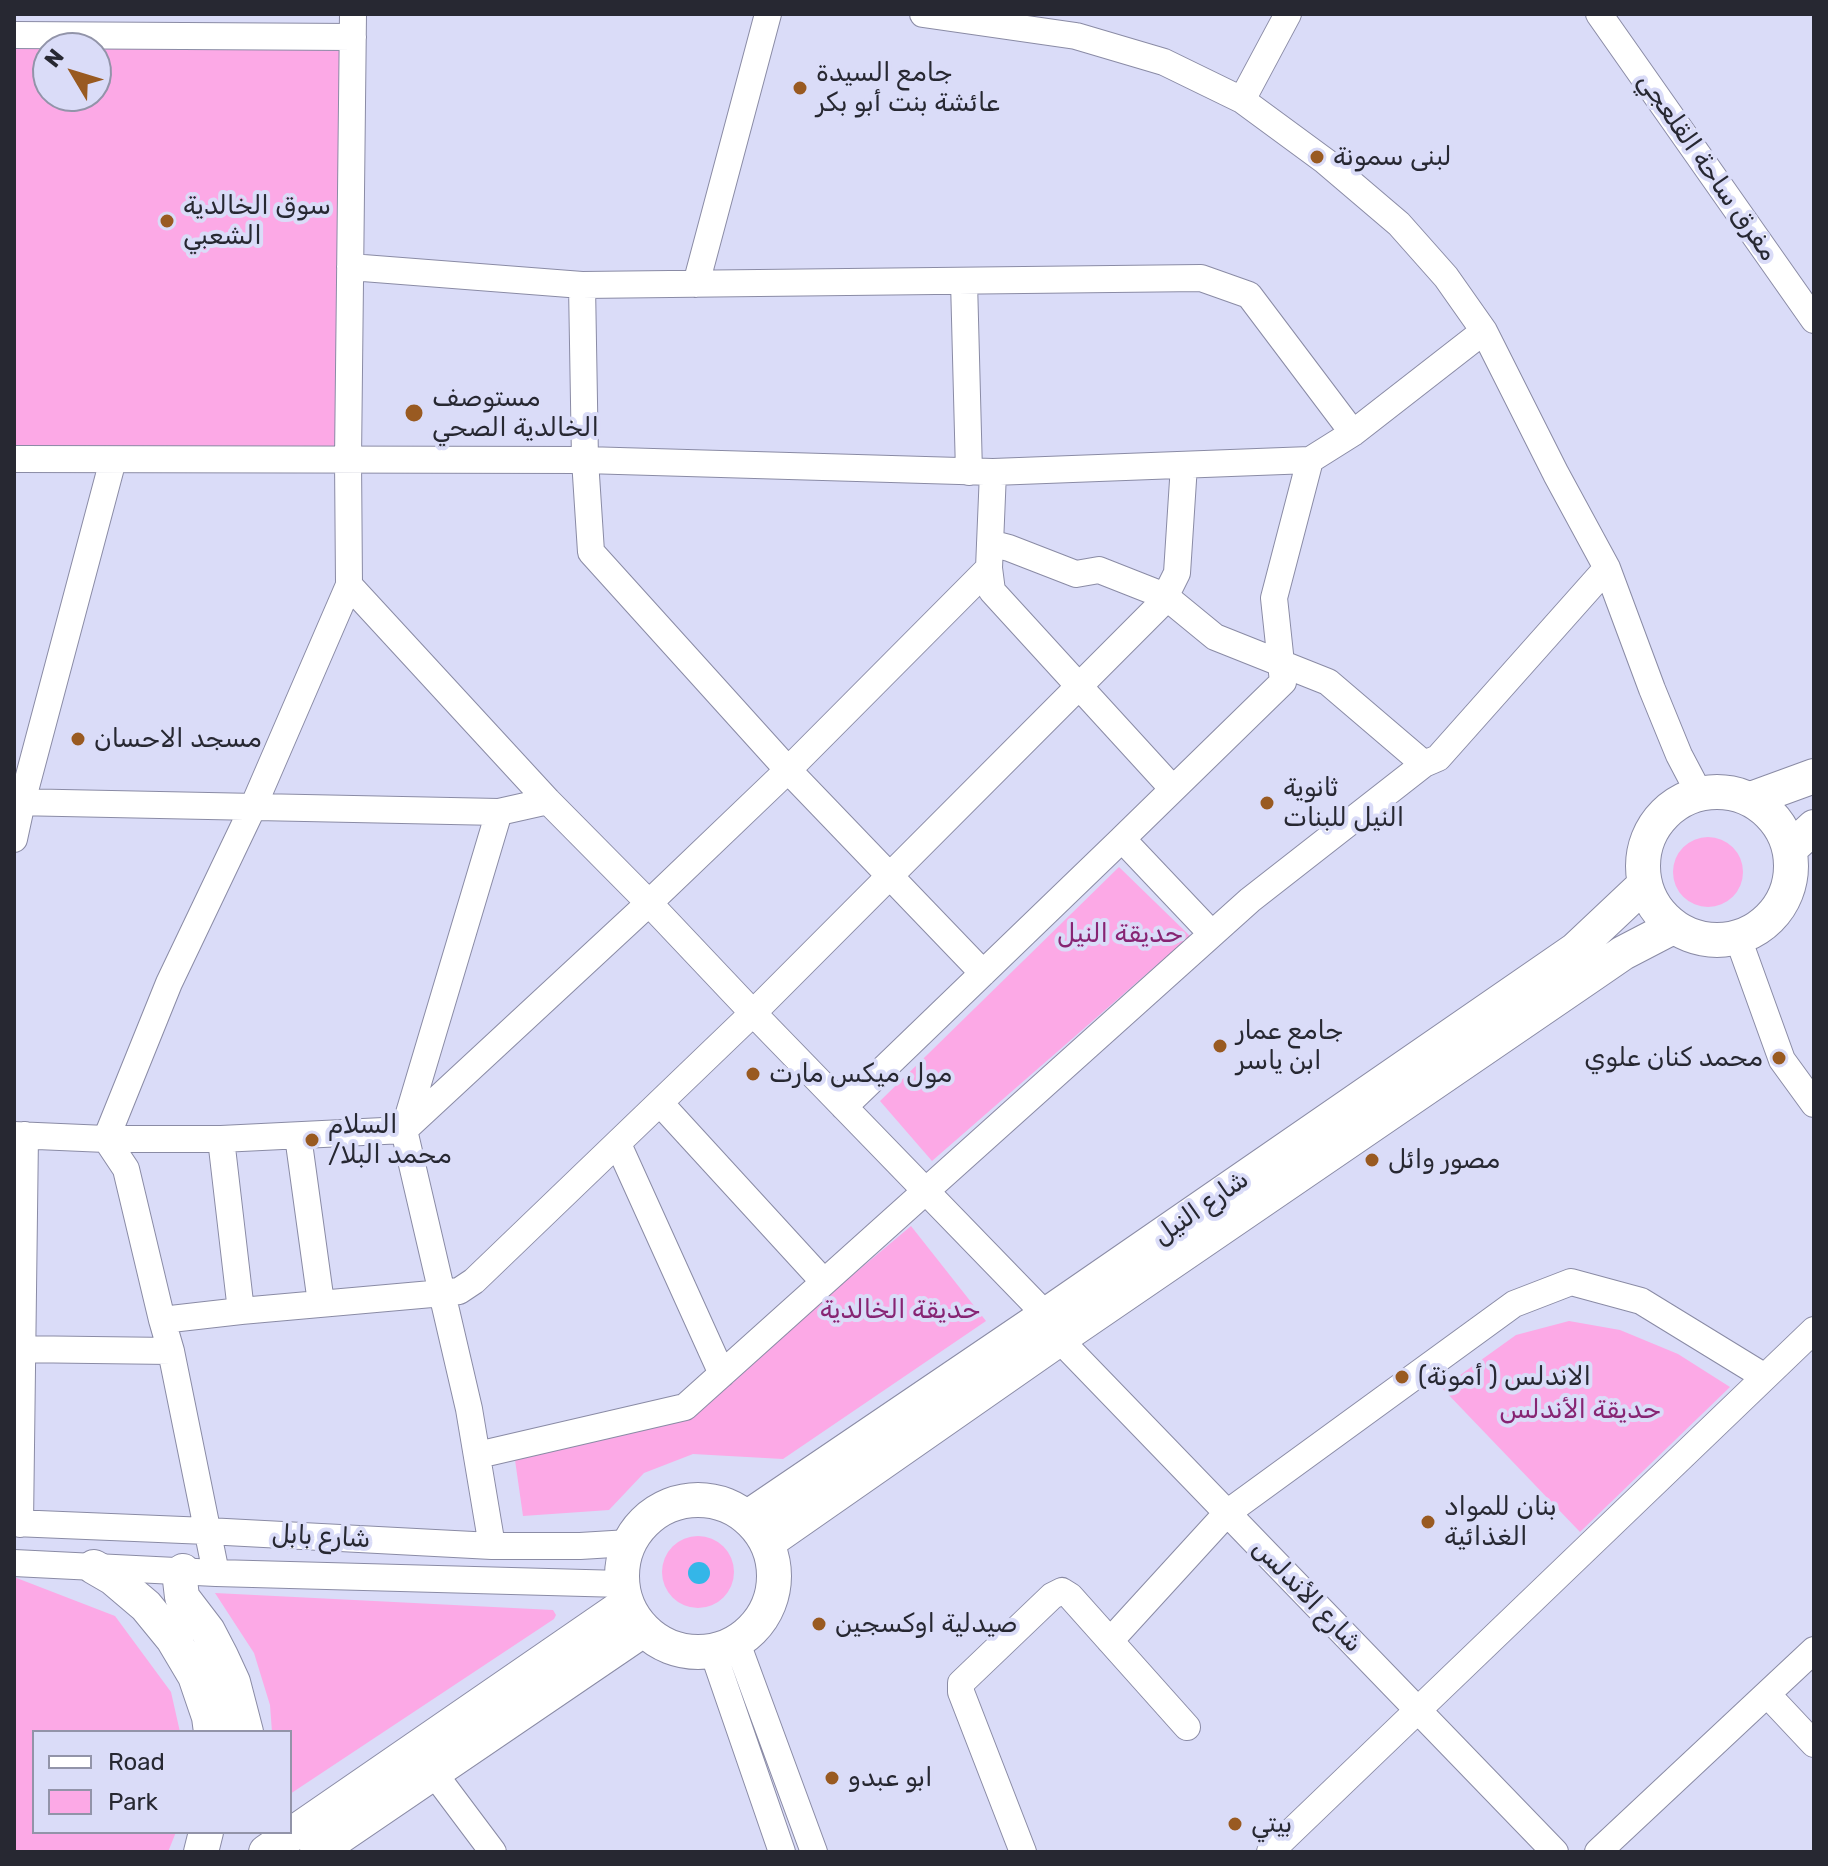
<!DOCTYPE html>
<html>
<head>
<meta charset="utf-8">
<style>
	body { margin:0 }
	#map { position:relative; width:1828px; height:1866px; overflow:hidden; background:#dadcf8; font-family:Rubik,sans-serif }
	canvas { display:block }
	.frame { position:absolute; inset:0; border:16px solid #272832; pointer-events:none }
	.legend { position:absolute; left:32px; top:1730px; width:260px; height:104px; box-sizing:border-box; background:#dadcf8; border:2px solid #9294a9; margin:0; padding:10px 14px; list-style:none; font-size:24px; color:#272832 }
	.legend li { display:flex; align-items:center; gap:16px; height:40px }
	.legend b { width:40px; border:2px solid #9294a9 }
	.north { position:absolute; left:32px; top:32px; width:80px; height:80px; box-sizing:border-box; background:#dadcf8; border:2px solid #9294a9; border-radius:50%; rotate:308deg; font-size:22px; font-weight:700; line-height:32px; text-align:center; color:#272832 }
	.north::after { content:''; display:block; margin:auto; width:28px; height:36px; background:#995a21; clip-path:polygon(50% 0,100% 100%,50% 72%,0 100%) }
</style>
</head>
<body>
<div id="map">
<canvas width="1828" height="1866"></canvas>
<div class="frame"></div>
<ul class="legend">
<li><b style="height:10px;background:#fff"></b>Road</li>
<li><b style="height:22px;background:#fca9e6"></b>Park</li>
</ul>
<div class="north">N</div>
</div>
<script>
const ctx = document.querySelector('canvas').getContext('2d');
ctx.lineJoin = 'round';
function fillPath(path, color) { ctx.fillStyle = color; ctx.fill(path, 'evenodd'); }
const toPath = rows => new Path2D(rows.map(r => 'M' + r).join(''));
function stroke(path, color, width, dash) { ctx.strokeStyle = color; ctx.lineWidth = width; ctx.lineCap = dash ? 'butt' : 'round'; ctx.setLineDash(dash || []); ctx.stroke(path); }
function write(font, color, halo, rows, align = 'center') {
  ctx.font = font + ' Rubik,"Noto Sans Arabic",sans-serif'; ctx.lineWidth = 8; ctx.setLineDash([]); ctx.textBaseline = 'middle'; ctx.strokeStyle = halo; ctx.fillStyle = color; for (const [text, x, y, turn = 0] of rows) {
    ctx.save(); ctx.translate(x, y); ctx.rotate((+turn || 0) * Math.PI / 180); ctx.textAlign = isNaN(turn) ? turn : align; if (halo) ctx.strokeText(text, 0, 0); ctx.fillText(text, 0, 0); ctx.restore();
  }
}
fillPath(toPath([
	[14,35,353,37,348,459,14,459],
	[48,48,96,48,96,96,48,96],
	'1673 872a35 35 0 1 1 70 0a35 35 0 1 1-70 0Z',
	[1119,867,1190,936,932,1161,880,1101],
	[911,1226,986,1321,783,1459,693,1454,644,1473,609,1510,523,1516,515,1460,679,1421],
	[1569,1321,1620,1330,1678,1354,1730,1387,1580,1532,1442,1388,1516,1335],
	'662 1572a36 36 0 1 1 72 0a36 36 0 1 1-72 0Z',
	[14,1577,115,1616,171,1692,180,1732,34,1732,34,1832,176,1832,168,1852,14,1852],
	[215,1593,553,1610,556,1615,554,1619,290,1794,290,1732,272,1732,270,1705,254,1653]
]), '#fca9e6');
fillPath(toPath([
	'688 1573a11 11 0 1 1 22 0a11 11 0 1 1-22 0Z'
]), '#34b6e8');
const minor = toPath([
	[923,14,1076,36,1164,62,1242,100,1325,161,1399,224,1446,277,1484,331,1556,474,1607,568,1652,689,1679,755,1699,793],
	[1599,14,1814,320],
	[14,35,353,37],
	[1242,100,1288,14],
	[350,267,582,285,1201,278,1249,295,1353,433],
	[964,281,969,472],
	[696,284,768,14],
	[582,285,585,460,591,552,788,770,983,973],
	[14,459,585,460,993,472,1310,460,1353,433,1484,331],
	[990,543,1009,548,1076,574,1099,570,1165,596,1215,637,1328,682,1424,764],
	[989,568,992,591,1173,789],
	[349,585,548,801,649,903,753,1013,1046,1315],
	[14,802,499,812,548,801],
	[14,839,22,802,113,460],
	[1122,839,1283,682,1274,598,1310,460],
	[1738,938,1782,1060,1814,1104],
	[660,1103,824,1282],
	[844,1107,1122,839,1212,934],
	[14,1135,106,1139,221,1139,404,1130,649,903,788,770,989,568,993,472],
	[298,1136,321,1303],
	[221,1139,241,1311],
	[618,1144,722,1374],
	[162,1320,241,1311,443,1293,459,1291,474,1281,753,1013,1162,603,1177,573,1184,465],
	[1059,1339,1555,1852],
	[14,1349,171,1351],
	[478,1455,685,1407,1250,900,1424,764,1438,758,1607,568],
	[14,1523,207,1531,492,1546,580,1546,629,1543],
	[20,1524,25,1135],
	[492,1546,469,1409,404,1130,499,812],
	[14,1563,216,1573,622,1584],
	[216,1573,171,1351,162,1320,126,1169,106,1139,169,983,253,807,349,585,348,459,353,14],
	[1110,1641,1227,1513,1514,1304,1571,1282,1641,1301,1765,1377],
	[737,1643,814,1852],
	[713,1652,782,1852],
	[1767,1694,1814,1744],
	[433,1772,493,1852],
	[1023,1852,961,1692,961,1683,1052,1596,1062,1591,1070,1596,1187,1727],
	[1270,1852,1814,1330],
	[1598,1852,1814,1650]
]);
const major = toPath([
	'1643 866a74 74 0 1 1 148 0a74 74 0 1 1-148 0Z',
	[1751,799,1814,776],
	[1790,849,1814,827],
	'622 1576a76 76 0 1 1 152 0a76 76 0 1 1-152 0Z',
	[748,1517,1046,1315,1575,950,1644,885],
	[768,1542,1059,1339,1594,973,1623,953,1673,927],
	[94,1567,113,1578,146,1606,173,1639,195,1676,209,1717,211,1732],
	[183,1571,180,1580,182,1597,208,1631,221,1656,233,1682,246,1732],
	[201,1852,206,1832],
	[266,1852,626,1604],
	[317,1852,643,1630]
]);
stroke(minor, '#8a8ba5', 28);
stroke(major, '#8a8ba5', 36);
stroke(minor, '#fff', 26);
stroke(major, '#fff', 34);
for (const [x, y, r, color] of [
	[800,88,8,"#995a21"],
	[1317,157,8,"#995a21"],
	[167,221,8,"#995a21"],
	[414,413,10,"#995a21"],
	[78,739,8,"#995a21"],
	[1267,803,8,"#995a21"],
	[1220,1046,8,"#995a21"],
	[1779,1058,8,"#995a21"],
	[753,1074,8,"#995a21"],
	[312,1140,8,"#995a21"],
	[1372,1160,8,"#995a21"],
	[1402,1377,8,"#995a21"],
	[1428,1522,8,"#995a21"],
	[819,1624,8,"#995a21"],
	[832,1778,8,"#995a21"],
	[1235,1824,8,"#995a21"]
]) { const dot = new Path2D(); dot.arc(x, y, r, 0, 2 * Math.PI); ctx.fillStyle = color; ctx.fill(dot); stroke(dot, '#dadcf8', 3); }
write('26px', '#272832', '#dadcf8', [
	["جامع السيدة",816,73],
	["عائشة بنت أبو بكر",816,103],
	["لبنى سمونة",1333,157],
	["سوق الخالدية",183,206],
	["الشعبي",183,236],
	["مستوصف",432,398],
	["الخالدية الصحي",432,428],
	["مسجد الاحسان",94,739],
	["ثانوية",1283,788],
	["النيل للبنات",1283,818],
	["جامع عمار",1236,1031],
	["ابن ياسر",1236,1061],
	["محمد كنان علوي",1763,1058,"right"],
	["مول ميكس مارت",769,1074],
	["السلام",328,1125],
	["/محمد البلا",328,1155],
	["مصور وائل",1388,1160],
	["الاندلس ( أمونة)",1418,1377],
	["بنان للمواد",1444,1507],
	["الغذائية",1444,1537],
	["صيدلية اوكسجين",835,1624],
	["ابو عبدو",848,1778],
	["بيتي",1251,1824]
], 'left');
write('26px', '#272832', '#dadcf8', [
	["مفرق ساحة القلعجي",1707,167,55],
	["شارع النيل",1201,1208,-35],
	["شارع بابل",321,1537,3],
	["شارع الأندلس",1307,1596,46]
]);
write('26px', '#872473', '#dadcf8', [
	["حديقة النيل",1120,934],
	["حديقة الخالدية",900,1310],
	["حديقة الأندلس",1580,1410]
]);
</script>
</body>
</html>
